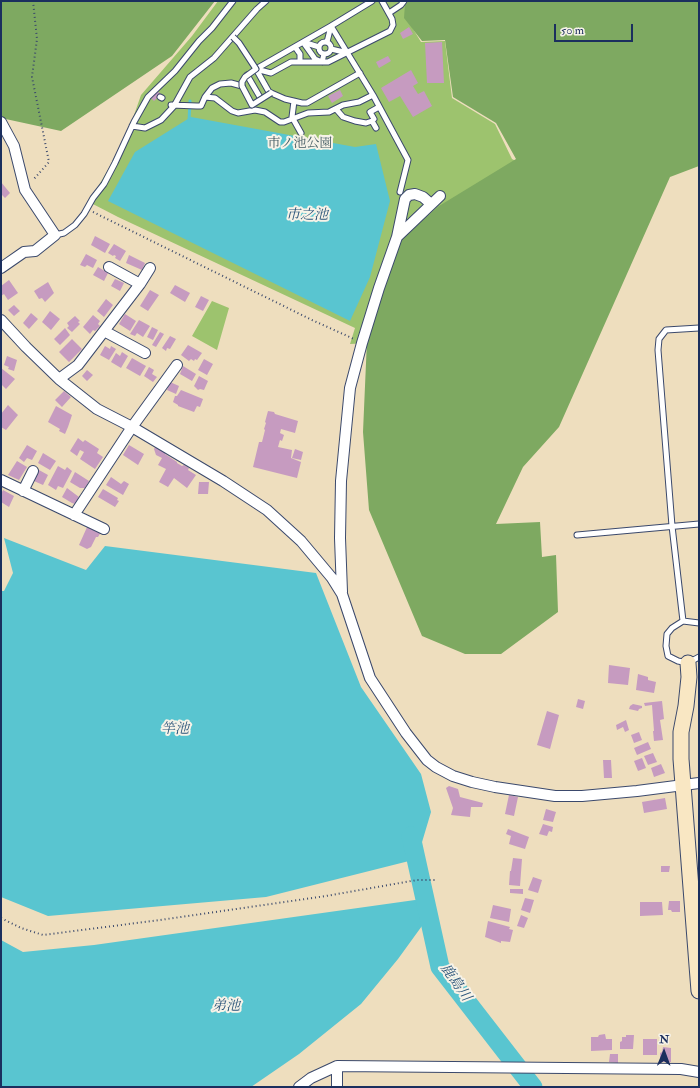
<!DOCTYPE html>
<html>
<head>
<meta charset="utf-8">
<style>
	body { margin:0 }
	#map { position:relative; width:700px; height:1088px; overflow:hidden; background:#eedebe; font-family:"IM FELL Double Pica",serif }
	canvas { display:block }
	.frame { position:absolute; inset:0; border:2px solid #1b2f5e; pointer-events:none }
	.north { position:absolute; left:644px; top:1032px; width:40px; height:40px; -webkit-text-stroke:3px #f7f3e8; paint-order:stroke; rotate:1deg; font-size:11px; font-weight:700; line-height:16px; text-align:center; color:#1b2f5e }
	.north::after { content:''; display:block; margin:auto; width:14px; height:18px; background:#1b2f5e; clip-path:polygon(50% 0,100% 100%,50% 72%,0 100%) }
	.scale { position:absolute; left:554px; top:24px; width:79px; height:18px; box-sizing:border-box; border:2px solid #1b2f5e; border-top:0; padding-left:5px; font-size:12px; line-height:14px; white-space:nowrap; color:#1b2f5e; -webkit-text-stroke:3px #f7f3e8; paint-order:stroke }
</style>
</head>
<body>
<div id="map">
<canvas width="700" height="1088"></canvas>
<div class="frame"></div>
<div class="north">N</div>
<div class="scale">50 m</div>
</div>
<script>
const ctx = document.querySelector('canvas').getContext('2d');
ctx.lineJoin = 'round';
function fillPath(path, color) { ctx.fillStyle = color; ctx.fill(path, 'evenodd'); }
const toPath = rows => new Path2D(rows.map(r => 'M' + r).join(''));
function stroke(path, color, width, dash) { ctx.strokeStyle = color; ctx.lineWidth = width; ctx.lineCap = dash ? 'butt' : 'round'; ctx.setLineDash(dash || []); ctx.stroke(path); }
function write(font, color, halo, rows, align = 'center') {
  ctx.font = font + ' "IM FELL Double Pica","Noto Serif JP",serif'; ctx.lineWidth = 4; ctx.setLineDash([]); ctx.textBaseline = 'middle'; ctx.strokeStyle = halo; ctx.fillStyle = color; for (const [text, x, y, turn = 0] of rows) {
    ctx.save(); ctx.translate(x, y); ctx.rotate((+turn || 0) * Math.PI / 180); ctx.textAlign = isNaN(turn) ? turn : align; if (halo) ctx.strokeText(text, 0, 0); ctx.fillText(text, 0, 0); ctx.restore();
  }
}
fillPath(toPath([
	[218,1,408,1,407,19,421,42,445,41,452,98,495,124,512,159,522,164,370,343,350,344,355,328,118,217,89,202,109,168,121,144,133,118,141,95,192,36],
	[212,301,229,308,217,350,192,336]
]), '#9dc36e');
fillPath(toPath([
	[1,1,215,1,172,56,61,131,1,118],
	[409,1,699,1,699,166,670,177,559,427,523,467,496,524,540,522,542,557,556,555,558,612,501,654,465,654,422,636,369,510,363,432,368,317,402,239,439,206,516,159,496,123,453,97,445,40,422,41,404,18,405,4]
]), '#7ea961');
fillPath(toPath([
	[191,117,355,147,376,144,390,201,370,277,350,321,108,201,135,152],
	[4,538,86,570,105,546,316,573,361,687,421,774,431,812,417,859,266,897,48,916,1,897,1,591,4,591,13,573],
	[415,900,422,901,427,919,398,959,361,1004,299,1054,251,1087,1,1087,1,940,23,952,94,945]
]), '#59c5d0');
stroke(toPath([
	[189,121,190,101]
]), '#59c5d0', 3);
stroke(toPath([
	[411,836,440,967,533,1087]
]), '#59c5d0', 19);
fillPath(toPath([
	[409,27,413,34,403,39,400,33],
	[442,42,444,83,427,83,425,43],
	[388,56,391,61,379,68,376,62],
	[411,70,418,83,413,86,418,94,424,91,432,106,413,117,400,96,389,102,381,88],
	[340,90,343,96,332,103,328,96],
	[157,91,161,94,154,101,151,98],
	[1,182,10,193,5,198,1,194],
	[95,236,110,244,105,253,91,245],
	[114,244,126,251,120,261,115,258,116,256,114,255,113,256,108,253],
	[86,254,97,260,93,268,87,265,85,267,80,265],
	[129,255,145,263,142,270,126,263],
	[98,267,108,273,104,281,93,275],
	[115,279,124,283,120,291,111,286],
	[9,280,18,293,8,300,4,294,1,296,1,286],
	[48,282,54,293,45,302,42,298,39,299,34,291],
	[175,285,190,293,185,302,170,293],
	[150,290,159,295,148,311,140,306],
	[201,296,209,300,203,311,195,307],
	[106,299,113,305,104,317,97,311],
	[14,305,20,311,14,316,8,310],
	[50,311,60,319,51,330,42,322],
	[31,313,38,319,29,329,23,323],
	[125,314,136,321,130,331,119,324],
	[93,315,100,321,98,324,100,326,95,331,93,330,90,334,83,327],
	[75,316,80,321,78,322,80,324,72,332,67,328,69,326,67,323],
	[139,320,150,326,143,337,137,333,135,336,130,334],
	[152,327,158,330,153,340,147,337],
	[65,328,70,335,60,345,54,339],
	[160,332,164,334,156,347,152,345],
	[170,336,176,339,170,349,167,348,166,351,162,348],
	[72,339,82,349,69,362,59,352],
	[188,345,202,353,197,360,195,359,194,361,191,359,189,361,181,355],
	[105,346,110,349,111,346,116,349,109,360,100,355],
	[122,352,128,356,121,368,111,362,116,353,120,356],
	[7,356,17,360,14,371,8,369,9,367,4,365],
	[132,358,146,366,140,376,126,368],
	[204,359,213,364,207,375,198,370],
	[183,366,196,374,192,381,180,374],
	[149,367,154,370,152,374,157,377,153,382,144,376],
	[1,368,15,379,6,389,1,384],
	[87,370,93,375,87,381,82,376],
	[199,376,208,381,204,390,200,389,198,390,194,386],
	[170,382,179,386,176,394,167,390],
	[181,390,203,399,200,407,197,406,194,412,178,406,178,405,173,402,175,396,177,396],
	[64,391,71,397,62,407,55,400],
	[8,405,18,415,6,430,1,427,1,414],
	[56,406,72,415,68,427,65,434,59,431,60,429,48,422],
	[268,411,274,412,275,414,298,421,295,433,281,429,280,433,284,435,282,441,280,440,278,447,292,450,291,458,301,462,297,478,253,467,259,442,262,442,265,430,264,429,266,423,265,422],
	[78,438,83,442,85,440,99,449,97,453,103,457,95,469,80,459,84,452,80,450,77,456,70,451],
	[27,445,37,451,32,460,27,458,24,462,19,458],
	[129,445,144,454,138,465,123,455],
	[156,446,165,452,165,454,177,462,177,463,182,466,184,465,189,468,188,470,196,475,187,488,174,478,168,487,159,482,166,469,158,465,162,458,156,455,154,449],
	[295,449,303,452,301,460,292,458],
	[43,453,56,461,50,470,38,463],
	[17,461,27,467,19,480,8,475],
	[58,466,65,470,67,467,72,471,63,488,58,486,56,490,48,485],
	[39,470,48,475,43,485,34,481],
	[75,472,89,481,85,488,80,488,70,482],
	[111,477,121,484,124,481,129,484,123,495,106,485],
	[199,482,209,482,208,494,198,494],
	[67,488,79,497,75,504,72,503,62,497],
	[103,489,118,498,117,500,119,501,115,507,98,497],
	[3,490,14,496,9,507,1,502,1,494],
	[88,525,101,532,98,537,96,537,91,547,87,549,79,545],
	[609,665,630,668,628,685,608,683],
	[638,674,648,677,648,680,656,682,654,693,636,690],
	[578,699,585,701,583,709,576,707],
	[662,701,664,719,660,720,663,740,654,741,653,731,654,731,652,705,645,706,644,703],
	[633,704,642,706,642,708,639,709,638,711,629,709,630,706],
	[547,711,559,715,550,749,537,745],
	[626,720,629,730,625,732,623,727,617,730,616,725],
	[639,732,642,740,634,743,631,735],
	[648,742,651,749,637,755,634,748],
	[653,753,657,762,648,765,644,756],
	[642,758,646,768,638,771,634,761],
	[603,760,611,760,612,778,604,778],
	[661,764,665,773,654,777,651,768],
	[449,786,458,789,460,797,483,803,482,807,471,807,470,817,451,815,453,808,446,788],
	[509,795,518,797,514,816,505,814],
	[665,798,667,809,644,813,642,802],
	[546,809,556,812,553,822,543,820],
	[543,824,553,827,552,832,549,831,547,836,539,834],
	[508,829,529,837,525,849,509,844,511,836,506,834],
	[513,858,522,859,520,886,509,885,510,871,511,871],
	[661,866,670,866,669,872,661,872],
	[533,877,542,880,538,893,528,890],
	[510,889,523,889,523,894,510,893],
	[525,898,534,900,530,913,521,910],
	[669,901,680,901,680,912,672,912,671,910,668,910],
	[640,902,662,902,663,915,640,916],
	[493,905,511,909,509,922,490,918],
	[521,915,528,918,524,928,517,926],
	[488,921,510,927,509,929,513,930,510,942,501,941,501,943,485,937],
	[605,1034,606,1039,612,1039,612,1050,591,1051,591,1037,598,1037,599,1035],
	[626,1035,634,1035,633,1049,620,1049,620,1042,622,1041,622,1037,626,1037],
	[643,1039,657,1039,657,1055,643,1055],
	[663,1047,671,1048,671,1062,660,1062,660,1053,662,1052],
	[610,1054,618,1054,618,1063,609,1062]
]), '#c69bc0');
const lane = toPath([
	[389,13,401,5,404,1],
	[331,26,373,95,408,160,400,192],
	'319 48a6 6 0 1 1 12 0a6 6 0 1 1-12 0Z',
	[303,42,315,59,322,62,324,54],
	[303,42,319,47],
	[327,42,331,26],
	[295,47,300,54,300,62],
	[331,49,348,53],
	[256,69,271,73,291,62,328,62,390,31,393,25,392,19,382,1],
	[360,73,307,103,302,103,285,99,269,92,256,69,331,26,372,1],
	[247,75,261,99],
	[160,97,162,98],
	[205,97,212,88,220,84,231,83,242,86],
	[294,101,292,117,301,133],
	[171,105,197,106,201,106,205,97,215,98,232,111,238,113,255,110,265,112,280,122,284,122,308,113,329,112,343,105,359,102,373,95],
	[336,109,343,117,355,121,366,123,372,121,376,128],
	[374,119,370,112,379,107],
	[132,126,145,128,161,120,174,106,190,77,214,58,257,9,266,1],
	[55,235,64,233,75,225,84,214,93,198,104,184,115,163,134,122,148,97,175,71,199,41,212,28,233,1],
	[577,535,699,524],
	[683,621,672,526,658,350,659,339,666,330,699,328],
	[699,623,683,621,672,628,667,634,666,646,668,656,678,661,688,663,699,657]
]);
const street = toPath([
	[1,122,14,146,25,190,55,235,35,251,24,252,1,268],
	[397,237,405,199,409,195,415,194,423,197,431,204],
	[109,267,140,284],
	[1,320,26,347,59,379,97,409,132,427,223,481,267,510,301,541,332,578,342,594,370,678,406,733,427,760,436,767,453,776,472,782,495,787,555,796,582,796,637,791,699,783],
	[104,331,145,353],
	[59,379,78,365,140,284,150,268],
	[1,480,104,529],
	[23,491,33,471],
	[74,515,132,427,177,365],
	[342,592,340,538,341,481,350,388,362,343,379,288,397,237,440,196],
	[299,1087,311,1078,337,1066,681,1069,699,1072],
	[337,1087,337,1066]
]);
const secondary = toPath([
	[688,663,689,677,686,706,681,732,681,759,699,991]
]);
stroke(lane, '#3b496c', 7);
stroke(street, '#3b496c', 12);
stroke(secondary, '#3b496c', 17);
stroke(toPath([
	[33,1,37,39,32,77,49,162,33,180],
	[93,212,312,320,354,339],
	[1,918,21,928,43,935,160,920,326,896,417,880,437,880]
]), '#3b496c', 2, [1, 3]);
stroke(lane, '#fff', 5);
stroke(street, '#fff', 10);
stroke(secondary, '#f9e7c3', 15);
const laneBridge = toPath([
	[233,37,239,43,256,69,245,77,242,82,242,86,252,105,271,93]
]);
stroke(laneBridge, '#3b496c', 7, []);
stroke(laneBridge, '#fff', 5);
write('13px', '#425b63', '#f7f3e8', [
	["市ノ池公園",300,144]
]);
write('italic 14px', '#2a547a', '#f7f3e8', [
	["市之池",307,216],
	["竿池",175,730],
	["鹿島川",455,983,55],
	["弟池",226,1007]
]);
</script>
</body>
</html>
